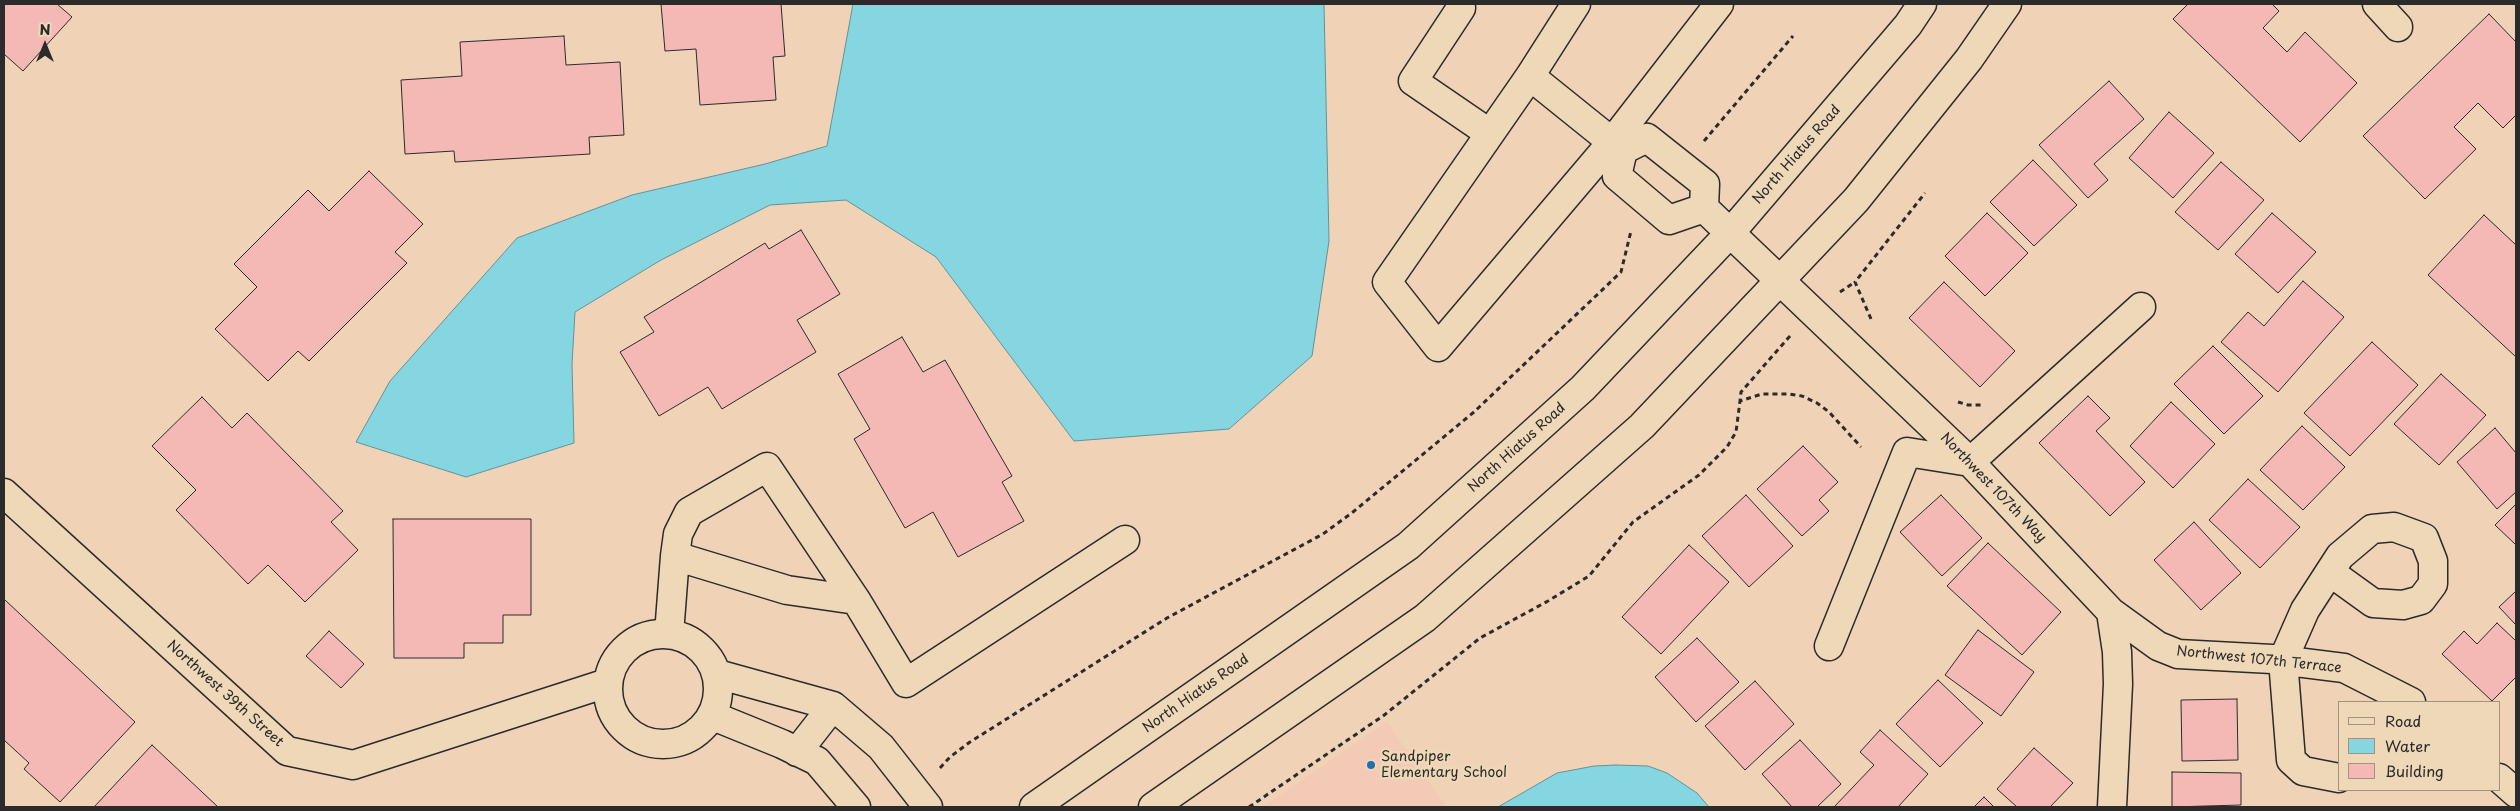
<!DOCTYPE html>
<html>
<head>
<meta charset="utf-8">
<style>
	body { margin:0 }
	#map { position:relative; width:2520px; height:811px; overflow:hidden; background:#f0d2b7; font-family:"Playpen Sans",sans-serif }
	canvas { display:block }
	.frame { position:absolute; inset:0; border:5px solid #2b2b2b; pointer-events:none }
	.legend { position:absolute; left:2338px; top:701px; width:162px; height:90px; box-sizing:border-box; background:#efd8b7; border:1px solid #a1937f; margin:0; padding:6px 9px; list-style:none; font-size:15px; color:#2b2b2b }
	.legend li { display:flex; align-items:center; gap:10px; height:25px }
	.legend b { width:25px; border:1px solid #a1937f }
	.north { position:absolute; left:20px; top:20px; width:50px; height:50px; -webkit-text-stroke:4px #efd8b7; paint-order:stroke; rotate:0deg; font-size:14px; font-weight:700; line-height:20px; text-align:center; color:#2b2b2b }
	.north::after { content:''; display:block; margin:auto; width:18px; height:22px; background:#2b2b2b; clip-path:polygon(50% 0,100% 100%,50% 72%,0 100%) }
</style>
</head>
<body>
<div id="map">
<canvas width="2520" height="811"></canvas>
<div class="frame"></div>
<ul class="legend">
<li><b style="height:6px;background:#efd8b7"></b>Road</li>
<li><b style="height:14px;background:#86d6e2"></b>Water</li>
<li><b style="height:14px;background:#f5b9b5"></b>Building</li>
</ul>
<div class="north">N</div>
</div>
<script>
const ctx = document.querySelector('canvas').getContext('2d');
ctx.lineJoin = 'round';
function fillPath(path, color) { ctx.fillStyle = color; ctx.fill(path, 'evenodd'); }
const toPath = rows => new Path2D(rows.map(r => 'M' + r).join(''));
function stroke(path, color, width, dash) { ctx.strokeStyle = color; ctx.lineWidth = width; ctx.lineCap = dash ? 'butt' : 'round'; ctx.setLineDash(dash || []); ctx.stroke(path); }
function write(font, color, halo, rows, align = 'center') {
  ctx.font = font + ' "Playpen Sans",sans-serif'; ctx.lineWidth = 5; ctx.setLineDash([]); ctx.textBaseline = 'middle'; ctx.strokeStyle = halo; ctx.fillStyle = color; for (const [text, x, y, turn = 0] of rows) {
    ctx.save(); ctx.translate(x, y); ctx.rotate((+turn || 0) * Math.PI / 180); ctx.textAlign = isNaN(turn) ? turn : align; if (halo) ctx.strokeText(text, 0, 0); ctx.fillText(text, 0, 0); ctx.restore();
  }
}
fillPath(toPath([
	[1387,722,1447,807,1262,807]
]), '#f2cab6');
const water = toPath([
	[853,4,1324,4,1329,241,1312,356,1229,429,1074,441,936,257,846,200,770,205,661,260,575,312,572,364,574,443,466,477,356,442,390,381,517,238,632,195,765,164,827,146,853,4],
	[1616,765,1648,766,1667,773,1697,793,1709,807,1498,807,1557,773,1594,766,1616,765]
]);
fillPath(water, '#86d6e2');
stroke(water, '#629299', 1);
const building = toPath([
	[4,4,57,4,72,17,23,71,4,54,4,4],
	[661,4,781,4,785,56,773,57,776,100,700,105,696,49,665,51,661,4],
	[2188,4,2272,4,2279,11,2263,28,2287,52,2305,32,2357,83,2300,142,2173,19,2188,4],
	[2489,14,2516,42,2516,115,2503,128,2478,103,2454,127,2476,149,2425,199,2363,136,2489,14],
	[564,36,566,65,620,62,624,135,589,137,590,154,455,162,454,151,405,154,401,80,462,76,460,42,564,36],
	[2109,81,2144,119,2094,164,2108,180,2088,198,2039,145,2109,81],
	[2169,112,2214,153,2173,198,2129,158,2169,112],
	[2033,160,2077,205,2034,246,1990,202,2033,160],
	[2221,162,2264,200,2218,250,2175,212,2221,162],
	[369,171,423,224,395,252,407,263,309,361,298,351,268,381,215,329,257,287,234,264,308,190,329,211,369,171],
	[1987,213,2028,253,1985,296,1945,256,1987,213],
	[2272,213,2316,252,2278,293,2235,254,2272,213],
	[2484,215,2516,245,2516,357,2428,275,2484,215],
	[801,230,840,294,797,320,816,352,722,409,708,387,659,416,620,352,654,332,644,317,765,243,769,249,801,230],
	[2303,281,2344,317,2278,392,2221,342,2248,312,2264,326,2303,281],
	[1944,282,2015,351,1980,387,1909,318,1944,282],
	[902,337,923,372,945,360,1012,476,1002,482,1024,521,958,557,933,512,905,528,854,439,870,429,838,374,902,337],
	[2372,342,2418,385,2350,456,2304,413,2372,342],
	[2213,346,2263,396,2224,434,2174,384,2213,346],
	[2441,374,2486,415,2439,465,2394,424,2441,374],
	[2088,396,2110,418,2096,431,2145,482,2110,516,2039,443,2088,396],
	[202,397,232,428,247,413,343,511,331,522,358,550,305,602,268,565,248,584,176,510,196,490,152,446,202,397],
	[2171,402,2215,444,2173,488,2130,446,2171,402],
	[2302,426,2345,467,2303,510,2260,470,2302,426],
	[2495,428,2516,453,2516,492,2497,509,2457,462,2495,428],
	[1803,446,1838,482,1819,500,1829,511,1802,536,1757,489,1803,446],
	[2248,479,2300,527,2260,568,2209,520,2248,479],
	[1746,495,1793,546,1749,587,1702,536,1746,495],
	[1941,495,1982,538,1942,576,1900,532,1941,495],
	[2516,504,2516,545,2495,525,2516,504],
	[393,519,531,519,531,615,503,615,503,643,464,643,464,658,394,658,393,519],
	[2194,522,2241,573,2201,610,2154,560,2194,522],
	[1988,543,2061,612,2022,655,1947,586,1988,543],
	[1689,545,1729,582,1661,654,1622,617,1689,545],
	[2516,591,2516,625,2499,607,2516,591],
	[4,599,135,722,60,802,24,769,29,763,4,740,4,599],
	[2497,623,2516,641,2516,677,2492,701,2442,654,2464,631,2477,644,2497,623],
	[1978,630,2034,672,2001,716,1945,675,1978,630],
	[329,631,364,664,341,688,306,656,329,631],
	[1697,638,1739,682,1696,722,1655,677,1697,638],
	[1938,680,1983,723,1940,767,1896,724,1938,680],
	[1755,681,1794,724,1745,770,1705,726,1755,681],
	[2237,699,2238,760,2182,761,2181,700,2237,699],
	[1880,730,1928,774,1898,807,1834,807,1874,765,1860,752,1880,730],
	[1800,740,1841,784,1817,807,1792,807,1762,774,1800,740],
	[152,745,218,807,94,807,152,745],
	[2034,748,2073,783,2050,807,2017,807,1997,789,2034,748],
	[2172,772,2241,773,2241,805,2172,807,2172,772],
	[1984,797,1994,807,1974,807,1984,797]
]);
fillPath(building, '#f5b9b5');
stroke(building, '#2b2b2b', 1);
const minor = toPath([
	[2377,4,2398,27],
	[1461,8,1413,81,1489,133],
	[1530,76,1612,142,1438,347,1387,282,1530,76,1576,4],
	[1623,150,1612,142,1719,4],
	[1623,150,1617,176,1669,220,1704,208],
	[1623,150,1647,138,1705,184,1704,208],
	[1704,208,1970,462,2111,612,2117,652,2118,684,2112,807],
	[4,493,287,751,353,765,607,683],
	[2330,572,2373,603,2403,605,2421,600,2433,584,2433,561,2424,538,2394,527,2372,529,2340,556,2305,610,2283,660,2291,760,2303,771,2339,778],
	[856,600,906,683,1125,540],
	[2111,612,2158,646,2178,654,2272,659,2344,668,2411,702],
	'608 689a55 55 0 1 1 110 0a55 55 0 1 1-110 0Z',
	[669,634,675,556,678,534,689,512,767,467,856,600,787,590,675,556],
	[1829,646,1907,452,1970,462,2141,307],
	[717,674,833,706,881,747,928,807],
	[713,716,782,744,817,761,856,807],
	[797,752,833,706],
	[2499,778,2516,793]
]);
const major = toPath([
	[1034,807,1408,546,1583,388,1731,232,1908,25,1922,4],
	[1153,807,1425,618,1642,426,1856,200,1969,59,2007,4]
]);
stroke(minor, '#2b2b2b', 31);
stroke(major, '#2b2b2b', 31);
stroke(toPath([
	[1704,141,1793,36],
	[1840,292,1855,282],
	[1871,319,1855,282,1925,193],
	[1790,336,1741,392,1740,401,1762,394,1788,394,1802,396,1817,403,1829,412,1861,447],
	[1958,402,1968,405,1981,405],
	[940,768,950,757,970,742,1167,618,1323,534,1353,512,1474,412,1621,272,1631,231],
	[1249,807,1383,716,1480,638,1548,601,1589,576,1633,522,1699,475,1727,447,1736,432,1740,401]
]), '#2b2b2b', 3, [5, 4]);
stroke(minor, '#efd8b7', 28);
stroke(major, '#efd8b7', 28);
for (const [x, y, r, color] of [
	[1371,765,5,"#1f6fb2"]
]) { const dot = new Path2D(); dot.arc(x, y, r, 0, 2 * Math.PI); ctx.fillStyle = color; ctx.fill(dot); stroke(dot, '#efd8b7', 2); }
write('14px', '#2b2b2b', '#efd8b7', [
	["North Hiatus Road",1797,155,-49],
	["North Hiatus Road",1517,448,-42],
	["Northwest 107th Way",1993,488,46],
	["Northwest 107th Terrace",2259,660,6],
	["Northwest 39th Street",225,694,42],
	["North Hiatus Road",1196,694,-35]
]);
write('14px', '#2b2b2b', '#efd8b7', [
	["Sandpiper",1381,757],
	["Elementary School",1381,773]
], 'left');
</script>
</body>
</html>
